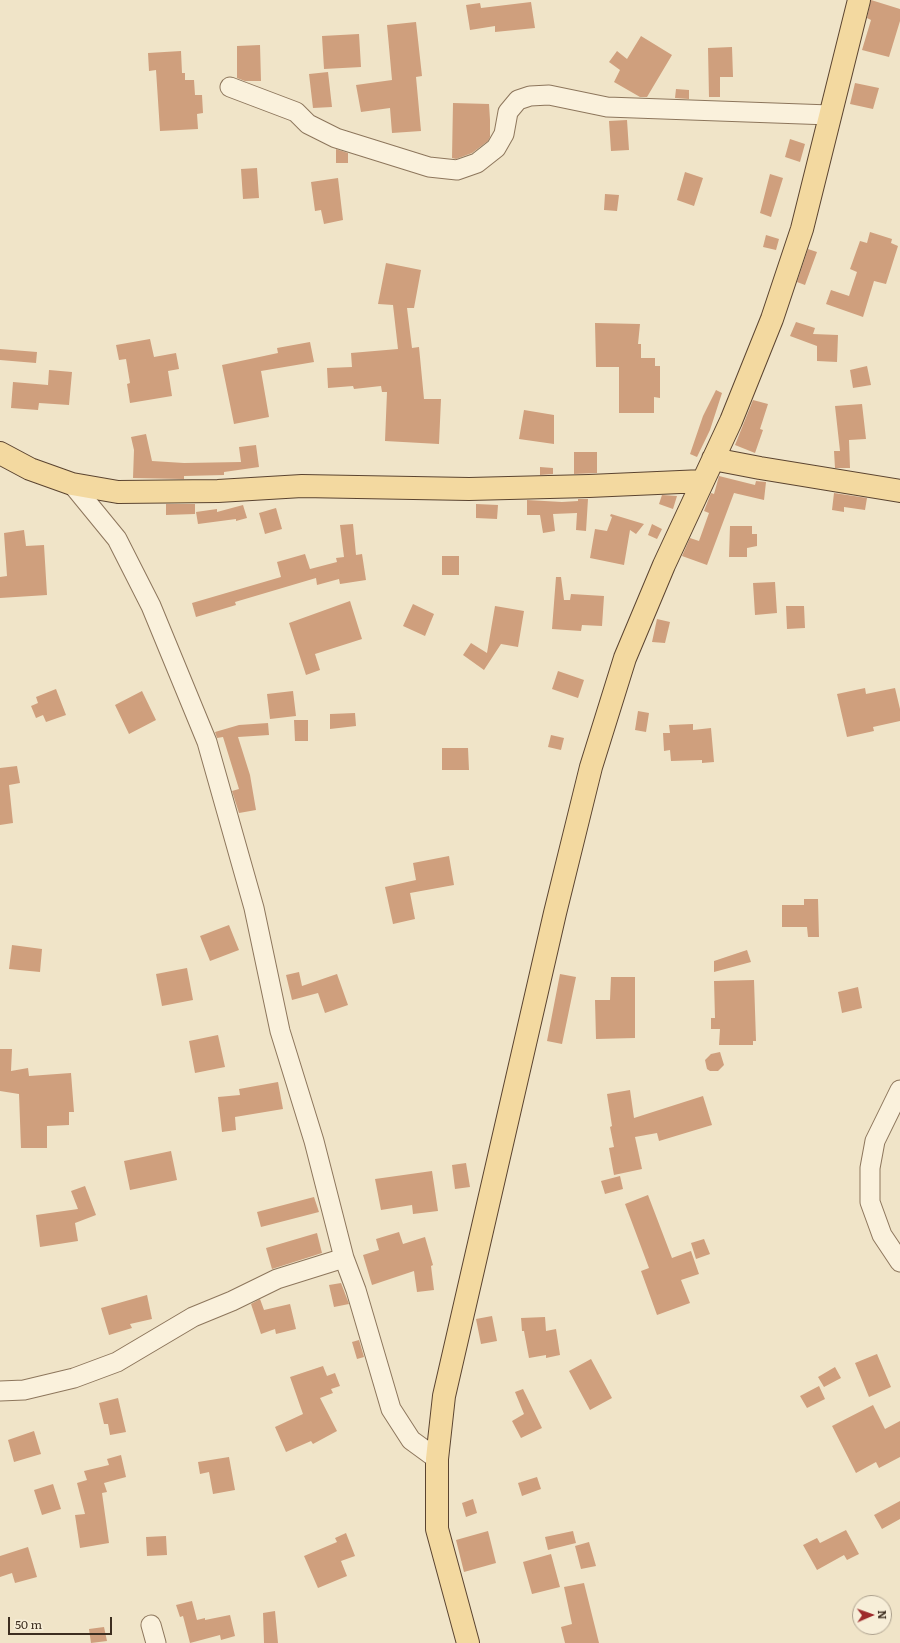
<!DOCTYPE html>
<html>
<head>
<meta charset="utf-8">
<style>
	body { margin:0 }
	#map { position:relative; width:900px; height:1643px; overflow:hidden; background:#f0e4c8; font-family:Literata,serif }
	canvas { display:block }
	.north { position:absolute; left:852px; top:1595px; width:40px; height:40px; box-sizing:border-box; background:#f7eed8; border:1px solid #ada18e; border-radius:50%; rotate:88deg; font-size:11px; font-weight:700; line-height:16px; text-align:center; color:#3d2e20 }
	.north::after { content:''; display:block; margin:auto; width:14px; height:18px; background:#9e2a2b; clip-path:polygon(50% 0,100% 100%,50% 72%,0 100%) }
	.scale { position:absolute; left:8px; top:1617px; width:104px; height:18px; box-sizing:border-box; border:2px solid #3d2e20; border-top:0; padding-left:5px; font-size:12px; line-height:14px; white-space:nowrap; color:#3d2e20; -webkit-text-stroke:3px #f7eed8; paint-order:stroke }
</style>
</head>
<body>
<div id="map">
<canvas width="900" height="1643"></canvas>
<div class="north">N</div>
<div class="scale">50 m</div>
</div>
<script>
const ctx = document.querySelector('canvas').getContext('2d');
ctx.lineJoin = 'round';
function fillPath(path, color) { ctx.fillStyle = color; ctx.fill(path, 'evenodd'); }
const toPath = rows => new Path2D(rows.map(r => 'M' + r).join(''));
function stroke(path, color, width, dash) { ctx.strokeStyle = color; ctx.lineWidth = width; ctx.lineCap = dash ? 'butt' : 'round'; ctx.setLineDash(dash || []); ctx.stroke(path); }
fillPath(toPath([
	[871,0,900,9,900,21,889,57,862,50,871,20,867,18],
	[531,2,535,28,495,32,495,26,470,30,466,5,480,3,481,8],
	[416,22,422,76,416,77,421,131,392,133,390,108,361,112,356,85,392,80,387,25],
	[359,34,361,67,324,69,322,36],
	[641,36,672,55,647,97,640,97,614,82,620,70,609,62,617,51,627,59],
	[260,45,261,81,245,81,237,78,237,46],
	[732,47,733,77,720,77,720,97,709,97,708,48],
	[181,51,182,73,185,73,185,80,194,80,195,95,202,95,203,113,197,114,198,129,160,131,156,70,149,71,148,53],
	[328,72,332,107,313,108,309,74],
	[855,83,879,88,873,109,850,104],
	[676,89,689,90,689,99,675,98],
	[453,103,489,104,490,120,490,137,488,141,472,153,456,159,452,158],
	[627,120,629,150,611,151,609,121],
	[790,139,805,144,800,162,785,157],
	[336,149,348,153,348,163,336,163],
	[257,168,259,198,243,199,241,169],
	[685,172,703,178,694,206,677,200],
	[770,174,783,178,771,217,760,213],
	[338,178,343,220,324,224,321,210,315,211,311,182],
	[605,194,619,195,617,211,604,210],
	[870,232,892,239,891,243,898,246,886,284,874,281,863,317,826,304,831,290,849,296,857,272,850,269,860,241,867,243],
	[766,235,779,239,776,250,763,247],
	[808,249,817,252,805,285,797,282],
	[386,263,421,270,414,308,407,308,412,348,419,347,424,399,441,399,439,444,385,441,387,392,382,392,381,386,354,389,353,386,328,388,327,368,352,367,351,353,398,349,393,305,378,304],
	[796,322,815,328,813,334,838,335,837,362,817,361,817,346,790,336],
	[595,323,640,324,638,344,641,344,641,358,655,358,655,366,660,366,660,398,654,397,654,413,619,413,619,367,596,367],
	[150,339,154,357,176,353,179,369,168,371,172,396,130,403,127,384,130,383,126,359,119,360,116,345],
	[310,342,314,362,261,371,269,417,234,424,222,365,278,353,277,348],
	[0,349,37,352,36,363,0,360],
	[867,366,871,385,853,388,850,370],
	[49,370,72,372,69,405,39,403,38,410,11,408,13,382,48,385],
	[716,390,722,393,710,430,697,457,690,454,703,416],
	[753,400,768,404,760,429,763,430,755,453,735,445],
	[862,404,866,439,849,440,850,468,835,468,834,451,840,451,835,406],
	[524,410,554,415,554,444,519,439],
	[146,434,152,461,184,463,241,462,239,447,256,445,259,467,224,472,224,475,184,476,184,479,133,478,134,450,131,437],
	[574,452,597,452,597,473,574,474],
	[540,467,553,468,553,474,540,475],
	[719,476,755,485,756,481,766,482,764,500,734,493,707,565,682,556,690,538,699,541,709,513,704,511,711,493,714,494],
	[834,493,867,498,865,510,844,507,844,512,832,510],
	[662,495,677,496,673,509,659,504],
	[578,499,588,499,586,531,576,530,577,513,553,514,555,531,543,533,540,515,527,515,527,500,562,502,578,501],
	[166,504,195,504,195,514,166,515],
	[476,504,498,505,497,519,476,518],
	[243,505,247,518,236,521,236,519,198,524,196,512,217,509,217,512],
	[276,508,282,529,265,534,259,513],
	[611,514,644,524,636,534,630,530,624,565,590,558,595,529,607,531,612,517,610,516],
	[353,524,356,555,362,554,366,580,340,584,339,579,317,585,316,578,235,602,236,605,196,617,192,603,281,577,277,562,305,554,310,569,337,562,336,558,344,557,340,525],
	[652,524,662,529,657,539,648,535],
	[730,526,752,526,752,534,757,534,757,546,747,548,747,557,729,557],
	[24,530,26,546,44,545,47,595,0,598,0,577,7,576,4,533],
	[442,556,459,556,459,575,442,575],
	[556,577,561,577,564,600,570,600,571,594,604,596,602,626,582,625,581,631,552,629],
	[775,582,777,613,755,615,753,583],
	[350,601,362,639,315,654,320,670,306,675,289,623],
	[413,604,434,614,425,636,403,626],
	[495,606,524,611,518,647,501,644,484,670,463,655,471,643,487,653],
	[786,606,804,606,805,628,787,629],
	[657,619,670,622,665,643,652,642],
	[558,671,584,680,578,698,552,689],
	[865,688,866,694,895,688,900,709,900,721,873,727,874,731,847,737,837,694],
	[56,689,66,715,46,722,43,715,36,718,31,706,38,703,36,697],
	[142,691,156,720,129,734,115,705],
	[293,691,296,716,270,719,267,694],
	[638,711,649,713,646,732,635,730],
	[355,713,356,726,330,729,330,714],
	[294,720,308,720,308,741,295,741],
	[268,723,269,735,238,737,250,775,256,810,239,813,232,791,239,789,223,737,217,738,215,732,239,725],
	[693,724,693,730,711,728,714,762,702,763,702,760,671,761,670,750,664,751,663,733,670,733,669,725],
	[551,735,564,738,561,750,548,747],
	[442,748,468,748,469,770,442,770],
	[17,766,20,783,9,785,13,823,0,825,0,768],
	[449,856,454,885,410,893,415,919,393,924,385,887,416,880,413,863],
	[804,899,818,899,819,937,808,937,807,927,782,927,782,905,804,905],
	[229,925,239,950,210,961,200,936],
	[12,945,42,949,40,972,9,969],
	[747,950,751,962,714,972,714,961],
	[187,968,193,1000,162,1006,156,974],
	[299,972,302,986,337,974,348,1005,325,1013,318,993,292,1000,286,975],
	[560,974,576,977,562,1044,547,1041],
	[611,977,635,977,635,1038,596,1039,595,1000,610,1000],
	[754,980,756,1041,753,1041,753,1045,719,1045,720,1029,711,1029,711,1018,715,1018,714,981],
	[858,987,862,1008,842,1013,838,992],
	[218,1035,225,1067,195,1073,189,1041],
	[0,1049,12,1049,11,1071,28,1068,29,1076,71,1073,74,1112,69,1112,69,1125,47,1126,47,1148,21,1148,19,1094,0,1091],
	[720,1052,724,1065,718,1071,710,1071,707,1069,705,1060,711,1054],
	[278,1082,283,1109,235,1117,236,1130,222,1132,218,1097,240,1095,239,1089],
	[630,1090,634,1118,703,1096,712,1125,659,1141,657,1133,635,1137,642,1169,614,1175,609,1148,614,1147,610,1127,612,1126,607,1094],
	[171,1151,177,1180,130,1190,124,1161],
	[466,1163,470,1187,455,1189,452,1165],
	[432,1171,438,1211,413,1214,412,1205,381,1210,375,1179],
	[620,1176,623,1189,605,1194,601,1181],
	[85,1186,96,1215,75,1223,78,1241,40,1247,36,1215,78,1209,71,1191],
	[648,1195,672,1258,691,1251,699,1274,681,1280,690,1303,657,1315,641,1271,649,1268,625,1204],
	[314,1197,319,1212,261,1227,257,1212],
	[399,1232,403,1244,425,1237,433,1265,431,1266,434,1290,417,1292,414,1271,372,1285,363,1255,379,1250,376,1239],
	[317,1233,322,1253,272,1269,266,1248],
	[704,1239,710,1254,696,1259,691,1243],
	[341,1283,349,1304,334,1307,329,1285],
	[147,1295,152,1319,130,1324,132,1328,109,1335,101,1308],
	[260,1299,264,1310,290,1304,296,1329,276,1334,275,1329,261,1334,251,1304],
	[492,1316,497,1341,481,1344,476,1319],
	[545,1317,546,1331,556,1329,560,1355,546,1358,546,1355,529,1358,524,1331,522,1331,521,1318],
	[359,1340,364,1357,357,1359,352,1342],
	[877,1354,891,1387,869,1397,855,1363],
	[591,1359,612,1398,590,1410,569,1371],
	[323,1366,327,1376,335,1373,340,1386,331,1389,333,1393,320,1398,337,1431,313,1444,311,1441,286,1452,275,1427,303,1414,290,1377],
	[835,1367,841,1378,824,1387,818,1377],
	[819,1386,825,1399,807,1408,800,1396],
	[523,1389,542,1428,521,1438,512,1421,524,1414,515,1392],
	[118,1398,126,1432,110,1435,108,1424,104,1424,99,1403],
	[873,1405,885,1429,900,1421,900,1457,879,1468,876,1462,856,1473,832,1426],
	[34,1431,41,1454,14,1462,8,1440],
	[121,1455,126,1477,104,1483,107,1492,102,1493,109,1543,80,1548,75,1515,85,1514,77,1483,87,1480,84,1471,109,1465,107,1459],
	[229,1457,235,1490,213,1494,209,1472,200,1474,198,1462],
	[537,1477,541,1489,522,1496,518,1483],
	[53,1484,61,1509,42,1515,34,1490],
	[473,1499,477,1513,466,1517,462,1503],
	[900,1501,900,1519,882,1529,874,1515],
	[846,1530,859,1554,847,1560,844,1555,817,1570,803,1545,817,1538,820,1543],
	[488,1531,496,1563,464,1572,456,1540],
	[573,1531,576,1543,548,1550,545,1537],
	[346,1533,355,1556,341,1561,347,1576,318,1588,304,1556,337,1542,335,1538],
	[166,1536,167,1555,147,1556,146,1537],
	[589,1542,596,1566,581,1569,575,1546],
	[28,1547,37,1577,15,1583,12,1573,0,1577,0,1556],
	[551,1554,560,1587,532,1594,523,1562],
	[584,1583,599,1643,565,1643,561,1627,572,1624,564,1587],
	[192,1601,197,1620,205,1618,205,1620,230,1615,235,1636,221,1640,220,1635,190,1643,183,1616,180,1617,176,1605],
	[275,1611,278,1643,264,1643,263,1613],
	[104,1627,107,1641,91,1643,89,1629]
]), '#cf9f7d');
const minor = toPath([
	[230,87,296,112,308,124,336,138,429,167,457,170,477,163,496,148,504,134,508,112,518,100,530,96,549,95,607,107,830,115],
	[72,484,117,539,151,606,207,742,254,908,280,1031,314,1141,344,1258,356,1290,391,1409,411,1440,437,1459],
	[900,1090,875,1141,870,1168,870,1202,882,1235,900,1262],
	[0,1391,24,1390,74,1378,117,1362,193,1317,232,1301,277,1279,344,1258],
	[151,1625,156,1643]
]);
const major = toPath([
	[0,453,30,469,72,484,118,492,218,491,302,486,469,489,589,486,703,481],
	[713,459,760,468,900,491],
	[468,1643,437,1529,437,1459,444,1396,555,913,591,767,625,658,664,565,731,421,772,319,802,229,859,0]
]);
stroke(minor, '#8d765c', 21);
stroke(major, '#5b4430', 24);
stroke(minor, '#faf1dc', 19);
stroke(major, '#f3d9a0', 22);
</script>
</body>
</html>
